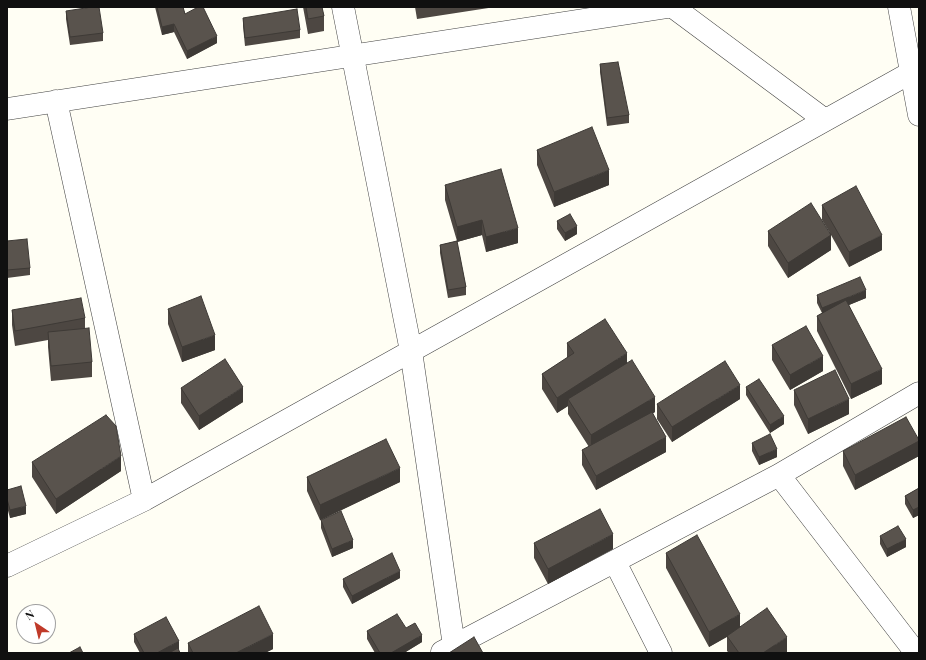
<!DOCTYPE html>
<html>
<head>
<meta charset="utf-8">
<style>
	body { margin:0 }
	#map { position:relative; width:926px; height:660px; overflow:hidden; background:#fffef4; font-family:"Playfair Display",serif }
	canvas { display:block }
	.frame { position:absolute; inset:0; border:8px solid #101010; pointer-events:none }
	.north { position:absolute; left:16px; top:604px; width:40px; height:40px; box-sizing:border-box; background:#fff; border:1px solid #9f9f9f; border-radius:50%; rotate:325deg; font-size:11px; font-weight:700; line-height:16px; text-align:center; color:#101010 }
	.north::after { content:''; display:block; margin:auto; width:14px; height:18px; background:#c03a29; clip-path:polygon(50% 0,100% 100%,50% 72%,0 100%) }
</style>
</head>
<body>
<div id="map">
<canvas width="926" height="660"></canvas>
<div class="frame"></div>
<div class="north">N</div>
</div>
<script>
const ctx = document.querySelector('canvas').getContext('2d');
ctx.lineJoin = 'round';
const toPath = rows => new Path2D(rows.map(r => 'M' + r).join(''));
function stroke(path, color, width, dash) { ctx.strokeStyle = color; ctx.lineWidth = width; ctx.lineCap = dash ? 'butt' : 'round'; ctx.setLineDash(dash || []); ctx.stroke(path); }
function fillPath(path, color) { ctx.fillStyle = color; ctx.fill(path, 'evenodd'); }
const street = toPath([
	[343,7,411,351,454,646],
	[673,7,825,120],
	[899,7,919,115],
	[56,101,144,500],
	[7,109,668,7],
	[779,475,916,653],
	[615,562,661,653],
	[7,566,144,500,919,68],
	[442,652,779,475,919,393]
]);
stroke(street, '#434343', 23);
stroke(street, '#fff', 22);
fillPath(toPath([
	[155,7,183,7,185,14,217,43,187,59,174,32,162,35],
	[303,7,322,7,324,16,324,31,308,34],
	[415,7,495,7,417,19],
	[66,11,103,33,103,41,70,45,66,19],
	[243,18,300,30,300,38,245,46,243,26],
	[600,64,629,115,629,123,607,126,600,72],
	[537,150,609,185,554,207,537,165],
	[445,185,518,243,486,252,482,235,457,242,466,287,466,295,448,298,440,253,440,245,457,241,445,200],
	[822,205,882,250,849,267,831,235,831,250,788,278,768,246,768,231,830,233,822,220],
	[557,221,577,234,565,241,557,229],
	[7,241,30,268,30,275,7,278],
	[817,295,866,298,849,305,882,384,851,399,817,331,817,316,822,313,817,303],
	[168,309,215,350,182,362,168,324],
	[12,310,85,318,85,328,92,362,92,377,51,381,48,347,48,340,15,346,12,325],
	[567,343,627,363,655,412,653,413,666,452,596,490,582,465,582,450,589,447,568,414,568,406,557,413,542,389,542,374,567,358],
	[772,345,823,371,790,390,772,360],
	[746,387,784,424,770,433,746,395],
	[181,388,243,402,199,430,181,403],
	[794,390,849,414,808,434,794,405],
	[740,399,672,442,657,419,657,404],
	[919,440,919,456,855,490,843,466,843,451],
	[752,443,777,457,759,465,752,451],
	[32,462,121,471,56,514,32,477],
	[307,477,400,482,321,520,353,548,332,557,321,528,321,520,320,520,307,491],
	[919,488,919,515,913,518,905,504,905,496],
	[7,490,26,514,10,518,7,507],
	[880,536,906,547,887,557,880,544],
	[534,543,613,549,548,584,534,558],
	[666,553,740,626,787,652,785,653,729,653,727,651,727,637,709,647,666,568],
	[400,578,352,604,343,587,343,579],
	[406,628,422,642,404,653,375,653,367,639,367,631],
	[134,634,179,649,178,649,180,653,140,653,134,642],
	[188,643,273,649,265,653,188,653]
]), '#4d4742');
fillPath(toPath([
	[174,24,174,32,162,35,162,27],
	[217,36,217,43,187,59,187,51],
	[609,170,609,185,554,207,554,192],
	[482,220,482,235,457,242,457,227],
	[577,226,577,234,565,241,565,233],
	[518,228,518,243,486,252,486,237],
	[831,235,831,250,788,278,788,263],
	[882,235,882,250,849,267,849,252],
	[866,290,866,298,822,316,822,308],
	[215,335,215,350,182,362,182,347],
	[627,353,627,368,568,399,568,406,557,413,557,398],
	[823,356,823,371,790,390,790,375],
	[882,369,882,384,851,399,851,384],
	[740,385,740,399,672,442,672,427],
	[243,387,243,402,199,430,199,416],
	[655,397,655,412,591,450,591,435],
	[849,399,849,414,808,434,808,419],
	[784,416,784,424,770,433,770,425],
	[666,437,666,452,596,490,596,476],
	[919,441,919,456,855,490,855,475],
	[777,449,777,457,759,465,759,457],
	[121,456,121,471,56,514,56,499],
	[400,468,400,482,320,520,320,505],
	[26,506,26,514,10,518,10,510],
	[919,507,919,515,913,518,913,510],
	[613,534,613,549,548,584,548,569],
	[906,539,906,547,887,557,887,549],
	[353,540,353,548,332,557,332,549],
	[400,571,400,578,352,604,352,596],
	[740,614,740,629,709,647,709,632],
	[273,634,273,649,265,653,236,653],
	[422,635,422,642,404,653,391,653],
	[787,637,787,652,785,653,763,653],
	[179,641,179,649,171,653,157,653]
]), '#3e3a36');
const building = toPath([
	[92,7,99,7,103,33,70,37,66,11,92,7],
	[157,7,183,7,185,14,198,7,203,7,217,36,187,51,174,24,162,27,157,7],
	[306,7,322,7,324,16,308,19,306,7],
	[297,9,300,30,245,38,243,18,297,9],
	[618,62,629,115,607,118,600,64,618,62],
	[592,127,609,170,554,192,537,150,592,127],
	[501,169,518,228,486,237,482,220,457,227,445,185,501,169],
	[856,186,882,235,849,252,822,205,856,186],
	[811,203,831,235,788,263,768,231,811,203],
	[570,214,577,226,565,233,557,221,570,214],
	[27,239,30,268,7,270,7,241,27,239],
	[457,241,466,287,448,290,440,245,457,241],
	[860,277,866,290,822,308,817,295,860,277],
	[201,296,215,335,182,347,168,309,201,296],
	[81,298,85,318,15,331,12,310,81,298],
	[846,300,882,369,851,384,817,316,846,300],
	[605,319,627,353,557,398,542,374,574,353,567,343,605,319],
	[806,326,823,356,790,375,772,345,806,326],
	[89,328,92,362,51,366,48,332,89,328],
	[225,359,243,387,199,416,181,388,225,359],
	[632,360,655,397,591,435,568,399,632,360],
	[725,361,740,385,672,427,657,404,725,361],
	[835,370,849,399,808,419,794,390,835,370],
	[759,379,784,416,770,425,746,387,759,379],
	[652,412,666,437,596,476,582,450,652,412],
	[106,415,116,426,121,456,56,499,32,462,106,415],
	[906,417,919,440,919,441,855,475,843,451,906,417],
	[770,434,777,449,759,457,752,443,770,434],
	[386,439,400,468,320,505,307,477,386,439],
	[21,486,26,506,10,510,7,499,7,490,21,486],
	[919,488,919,507,913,510,905,496,919,488],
	[600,509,613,534,548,569,534,543,600,509],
	[341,511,353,540,332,549,321,520,341,511],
	[898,526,906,539,887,549,880,536,898,526],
	[697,535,740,614,709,632,666,553,697,535],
	[392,553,400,571,352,596,343,579,392,553],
	[259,606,273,634,236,653,193,653,188,643,259,606],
	[767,608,787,637,763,653,739,653,727,636,767,608],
	[397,614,406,628,415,623,422,635,391,653,380,653,367,631,397,614],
	[166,617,179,641,157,653,144,653,134,634,166,617],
	[474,637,483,653,449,653,474,637],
	[80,647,83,653,69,653,80,647],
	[178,648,180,653,169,653,178,648]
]);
fillPath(building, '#59534d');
stroke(building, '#3e3a36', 1);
</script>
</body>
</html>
